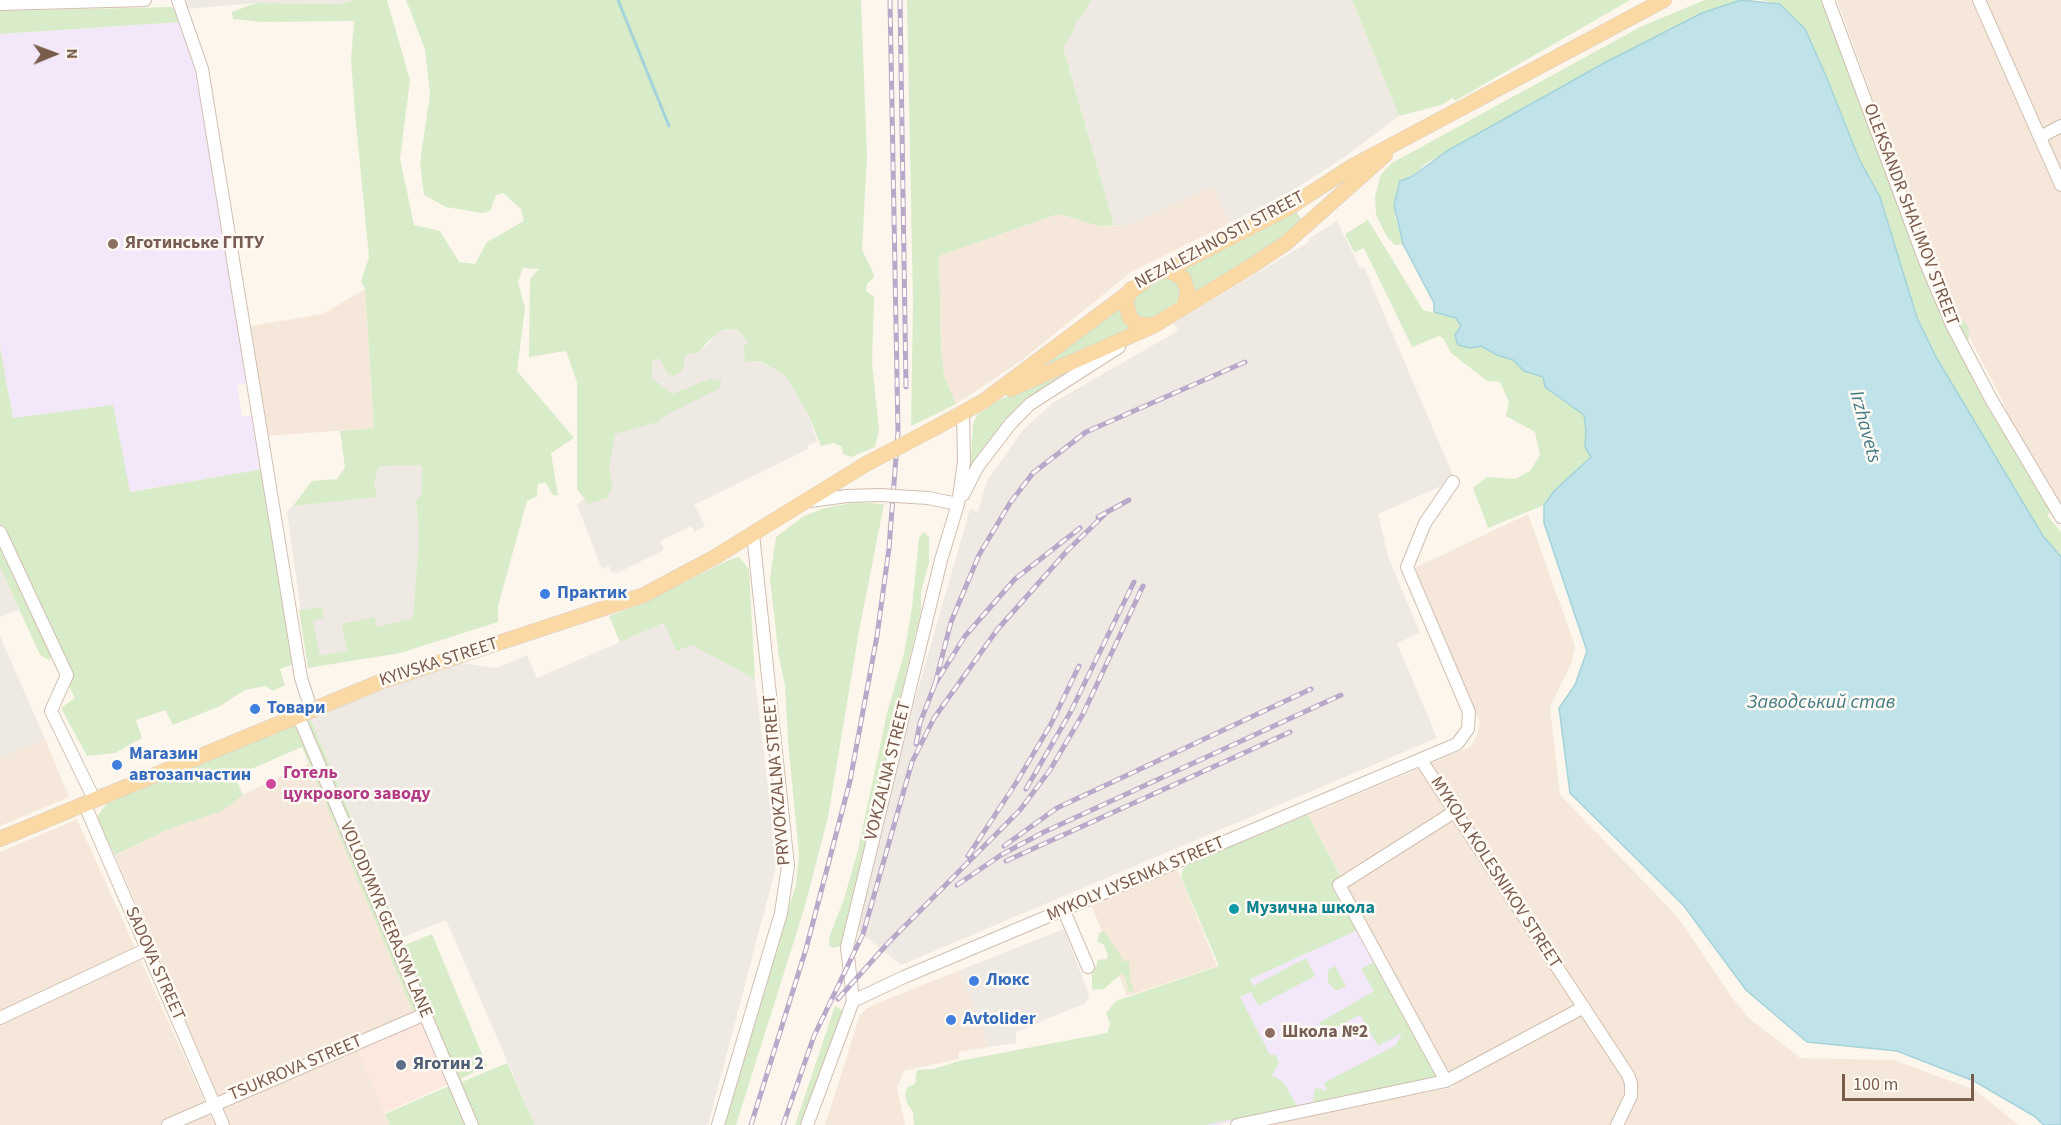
<!DOCTYPE html>
<html>
<head>
<meta charset="utf-8">
<style>
	body { margin:0 }
	#map { position:relative; width:2061px; height:1125px; overflow:hidden; background:#fdf6ec; font-family:"Source Sans 3",sans-serif }
	canvas { display:block }
	.north { position:absolute; left:24px; top:24px; width:60px; height:60px; -webkit-text-stroke:4px #fffaf3; paint-order:stroke; rotate:89deg; font-size:16px; font-weight:700; line-height:24px; text-align:center; color:#7a5c4d }
	.north::after { content:''; display:block; margin:auto; width:21px; height:27px; background:#7a5c4d; clip-path:polygon(50% 0,100% 100%,50% 72%,0 100%) }
	.scale { position:absolute; left:1842px; top:1074px; width:132px; height:27px; box-sizing:border-box; border:3px solid #7a5c4d; border-top:0; padding-left:8px; font-size:18px; line-height:21px; white-space:nowrap; color:#7a5c4d; -webkit-text-stroke:4px #fffaf3; paint-order:stroke }
</style>
</head>
<body>
<div id="map">
<canvas width="2061" height="1125"></canvas>
<div class="north">N</div>
<div class="scale">100 m</div>
</div>
<script>
const ctx = document.querySelector('canvas').getContext('2d');
ctx.lineJoin = 'round';
function fillPath(path, color) { ctx.fillStyle = color; ctx.fill(path, 'evenodd'); }
const toPath = rows => new Path2D(rows.map(r => 'M' + r).join(''));
function stroke(path, color, width, dash) { ctx.strokeStyle = color; ctx.lineWidth = width; ctx.lineCap = dash ? 'butt' : 'round'; ctx.setLineDash(dash || []); ctx.stroke(path); }
function write(font, color, halo, rows, align = 'center') {
  ctx.font = font + ' "Source Sans 3",sans-serif'; ctx.lineWidth = 5; ctx.setLineDash([]); ctx.textBaseline = 'middle'; ctx.strokeStyle = halo; ctx.fillStyle = color; for (const [text, x, y, turn = 0] of rows) {
    ctx.save(); ctx.translate(x, y); ctx.rotate((+turn || 0) * Math.PI / 180); ctx.textAlign = isNaN(turn) ? turn : align; if (halo) ctx.strokeText(text, 0, 0); ctx.fillText(text, 0, 0); ctx.restore();
  }
}
fillPath(toPath([
	[1837,0,2061,0,2061,504,2011,427,2004,404,1934,268],
	[1213,186,1230,223,1131,272,1022,360,956,404,944,376,941,348,939,256,1058,214,1100,226,1130,225],
	[365,289,374,428,267,436,251,326,323,314],
	[1528,514,1575,646,1571,664,1550,707,1560,795,1677,916,1733,999,1749,1018,1800,1058,1894,1060,1975,1090,2019,1125,1260,1125,1455,1087,1308,815,1470,747,1477,736,1480,722,1415,568],
	[45,739,69,797,0,826,0,758],
	[309,763,417,1021,357,1048,390,1125,230,1125,115,855,169,829,222,811,240,796],
	[77,819,215,1125,0,1125,0,852],
	[1177,868,1217,966,1127,996,1091,904],
	[960,970,989,1047,959,1052,959,1059,904,1071,897,1088,905,1125,825,1125,860,1015,867,1008,885,1000]
]), '#f5e8da');
fillPath(toPath([
	[423,1018,451,1083,384,1113,357,1048]
]), '#fde8e0');
fillPath(toPath([
	[186,0,355,0,341,4,256,3,186,9],
	[1091,0,1352,0,1399,116,1346,156,1298,187,1230,223,1213,186,1130,225,1114,225,1063,46,1073,32,1076,21,1084,14],
	[1337,221,1360,268,1364,267,1455,480,1378,514,1388,556,1420,633,1397,643,1437,738,901,965,856,929,906,731,970,509,978,512,987,481,1023,430,1054,402,1178,331,1173,323,1309,242,1308,239],
	[736,329,748,341,745,362,759,361,786,376,809,416,817,441,807,446,808,449,694,505,705,526,695,532,691,526,660,541,664,550,617,573,612,572,609,566,602,569,577,505,609,476,594,443,652,362,660,358,684,367,684,354,698,353,721,331],
	[422,464,422,493,416,501,419,536,413,618,377,627,378,653,308,662,287,512,293,506,376,497,374,483,379,466],
	[0,567,19,609,0,617],
	[664,623,692,645,755,679,777,863,708,1125,535,1125,446,920,403,937,309,715,460,663,496,668,527,655,537,678],
	[0,636,45,739,0,758],
	[1064,929,1089,995,1086,1003,1016,1032,1016,1043,989,1047,960,970]
]), '#efe9e4');
fillPath(toPath([
	[181,22,197,71,249,383,237,385,242,416,254,416,263,469,129,492,113,405,13,418,0,347,0,34],
	[1354,922,1437,1078,1218,1125,1155,1125,1235,962]
]), '#f3e8fa');
fillPath(toPath([
	[355,0,387,0,410,80,400,159,414,225,440,231,459,262,475,264,487,242,524,221,521,209,503,193,496,195,490,211,483,213,446,207,424,195,420,163,430,94,425,49,406,0,861,0,867,157,862,250,873,272,874,277,867,284,866,291,874,297,872,363,879,430,875,447,851,457,843,454,842,447,834,443,821,446,809,416,786,376,760,361,745,362,744,346,748,341,736,329,723,330,708,341,698,353,685,354,684,367,679,373,673,376,667,373,660,358,652,362,652,378,672,394,712,378,713,381,721,378,720,388,662,417,658,422,615,434,609,466,613,487,607,498,588,504,577,489,577,382,566,351,529,357,530,279,539,269,523,268,518,282,525,308,517,371,574,438,551,453,558,495,553,495,545,482,538,484,537,496,527,501,498,606,498,622,400,653,308,668,299,610,322,607,324,617,313,621,320,656,347,650,342,624,374,617,377,627,413,618,419,536,416,500,422,493,422,465,379,466,374,483,377,497,293,506,312,481,337,479,345,467,340,431,374,428,365,289,361,281,369,257,355,113,351,59,354,21,261,22,233,19,232,12,256,3,341,4],
	[907,0,1091,0,1084,14,1076,21,1073,32,1063,47,1114,225,1100,226,1058,214,939,256,941,348,944,376,956,404,911,426,913,303],
	[1352,0,1630,0,1455,101,1453,98,1441,105,1399,116],
	[1705,0,1741,0,1702,13,1606,62,1425,164,1411,177,1401,181,1395,216,1403,244,1395,245,1387,237,1376,215,1375,196,1381,174,1392,163,1642,26],
	[1762,0,1835,0,1883,128,1874,134,1950,315,1964,321,1969,328,1968,349,2011,427,2058,500,2058,508,2047,515,2061,532,2061,557,2043,536,1936,357,1917,318,1880,197,1859,159,1826,76,1780,4],
	[171,7,177,11,181,22,0,34,0,11],
	[1294,207,1302,221,1282,240,1193,297,1180,268],
	[1368,220,1423,310,1456,318,1470,348,1481,345,1497,355,1513,360,1524,371,1543,377,1545,387,1584,415,1586,431,1585,447,1591,457,1555,490,1544,505,1488,528,1473,488,1487,477,1515,479,1530,471,1540,455,1535,432,1506,416,1509,402,1500,382,1487,381,1451,353,1443,338,1439,336,1412,347,1364,248,1354,252,1345,234],
	[1164,276,1178,282,1182,294,1179,300,1151,319,1139,318,1133,312,1131,298],
	[1120,303,1136,329,1034,374,1092,329],
	[0,347,13,418,113,405,130,492,263,469,294,664,280,669,285,685,273,691,265,686,245,690,220,706,173,725,165,710,136,720,142,738,115,753,87,756,61,708,75,698,53,655,49,660,40,655,0,567],
	[1111,349,1033,397,970,471,973,424,977,415,997,401],
	[856,502,884,504,859,631,828,817,805,906,736,1125,719,1125,796,885,799,854,788,741,785,685,779,658,770,579,776,537,804,516,825,508],
	[924,532,929,537,929,562,921,592,921,611,841,946,833,948,829,945,830,935,844,899,858,850,887,713,904,654,912,607,919,538],
	[739,557,749,569,755,679,692,645,676,651,664,623,620,642,609,616,641,604,729,560],
	[309,715,405,945,432,934,487,1066,462,1078,462,1082,507,1063,535,1125,390,1125,385,1114,451,1085,423,1019,417,1021,302,747,235,776,243,795,222,811,169,829,115,855,104,834,96,818,111,798],
	[1308,815,1341,877,1358,930,1250,979,1253,986,1306,958,1315,976,1258,1006,1251,992,1240,997,1270,1055,1276,1055,1279,1063,1272,1075,1284,1083,1297,1106,1205,1125,914,1125,913,1112,907,1103,905,1093,908,1087,915,1084,917,1070,934,1069,959,1061,1107,1033,1110,1024,1106,1013,1116,1001,1219,966,1181,877,1183,869,1188,864],
	[1104,931,1124,961,1129,961,1130,979,1134,991,1129,992,1124,975,1121,974,1104,989,1093,990,1092,987,1092,972,1097,965,1097,960,1106,959,1108,956,1104,945,1097,941,1099,933],
	[1374,962,1442,1070,1436,1080,1312,1107,1315,1088,1327,1091,1324,1083,1396,1045,1402,1033,1378,1046,1360,1015,1327,1032,1319,1023,1374,991,1361,969],
	[1335,966,1346,986,1336,991,1328,982,1328,970],
	[835,1006,843,1011,804,1125,795,1125]
]), '#d8ecc9');
const water = toPath([
	[1741,0,1780,4,1805,29,1826,76,1859,159,1880,197,1917,318,1936,357,2043,536,2061,557,2061,1125,2044,1125,2034,1116,1974,1081,1897,1051,1807,1042,1746,990,1684,906,1570,793,1559,708,1575,685,1587,651,1544,523,1544,505,1555,490,1591,457,1585,447,1586,431,1584,415,1545,387,1543,377,1524,371,1513,360,1497,355,1481,346,1470,348,1458,345,1455,335,1461,326,1456,318,1434,312,1434,303,1403,244,1394,205,1400,181,1411,177,1447,151,1606,62,1702,13,1741,0]
]);
fillPath(water, '#bfe3e8');
stroke(water, '#a5d3da', 1.5);
stroke(toPath([
	[618,0,669,126]
]), '#a5d3da', 3);
const minor = toPath([
	[178,0,202,69,301,678,311,709],
	[1828,0,1925,261,1952,325,1991,399,2061,517],
	[1979,0,2061,185],
	[0,4,145,0],
	[2040,137,2061,126],
	[963,495,978,466,1011,423,1030,404,1119,347],
	[928,498,958,504],
	[810,501,847,496,880,495],
	[0,532,67,675,51,711,94,799],
	[298,715,472,1125],
	[1421,760,1628,1075,1631,1083,1631,1096,1617,1125],
	[84,803,223,1125],
	[1064,911,1088,967],
	[853,1001,904,977,1457,744,1468,729,1469,712,1407,567,1425,523,1453,482],
	[0,1018,147,949],
	[1446,1081,1339,885,1454,812],
	[168,1125,425,1014],
	[718,1125,781,913,788,866,753,534],
	[807,1125,853,1001,847,947,941,560,958,504,964,462,963,413],
	[1237,1125,1446,1081,1584,1007]
]);
const major = toPath([
	[1167,270,1183,278,1188,293,1184,306],
	[1131,289,1126,300,1129,316,1136,324,1153,326],
	[1011,389,1153,326,1250,267,1286,243,1385,155],
	[933,429,984,401,1154,274,1167,270,1288,208,1353,166,1664,0],
	[0,839,380,682,644,595,715,557,866,464]
]);
stroke(minor, '#d1beb0', 14);
stroke(major, '#dad1cd', 16);
stroke(minor, '#fff', 12);
stroke(major, '#fbd9a5', 15);
const rail = toPath([
	[900,0,906,387],
	[1098,517,1129,500],
	[935,684,951,622,979,555,1010,503,1033,473,1086,432,1245,362],
	[916,744,920,723,935,684,965,636,1015,579,1080,528],
	[1026,789,1070,713,1134,582],
	[1004,846,1057,808,1311,689],
	[968,856,1016,783,1051,724,1079,666],
	[1006,861,1290,732],
	[957,885,1001,855,1044,832,1341,695],
	[838,999,889,942,1020,810,1050,770,1083,714,1143,586],
	[751,1125,806,949,850,781,877,636,889,548,898,432,890,0],
	[783,1125,814,1036,863,934,912,762,934,718,997,630,1067,551,1106,513]
]);
stroke(rail, '#b9a8c9', 5);
stroke(rail, '#fffaf3', 3, [9]);
const minorBridge = toPath([
	[880,495,928,498]
]);
const majorBridge = toPath([
	[866,464,933,429]
]);
stroke(minorBridge, '#d1beb0', 14, []);
stroke(majorBridge, '#dad1cd', 16, []);
stroke(minorBridge, '#fff', 12);
stroke(majorBridge, '#fbd9a5', 15);
for (const [x, y, r, color] of [
	[113,244,6,"#8d6e63"],
	[545,594,6,"#3f7fe0"],
	[255,709,6,"#3f7fe0"],
	[117,765,6,"#3f7fe0"],
	[271,784,6,"#d1479c"],
	[1234,909,6,"#0f9aa8"],
	[974,981,6,"#3f7fe0"],
	[951,1020,6,"#3f7fe0"],
	[1270,1033,6,"#8d6e63"],
	[401,1065,6,"#5c6f8a"]
]) { const dot = new Path2D(); dot.arc(x, y, r, 0, 2 * Math.PI); ctx.fillStyle = color; ctx.fill(dot); stroke(dot, '#fffaf3', 2); }
write('18px', '#7a5c4d', '#fffaf3', [
	["OLEKSANDR SHALIMOV STREET",1910,215,69],
	["NEZALEZHNOSTI STREET",1220,241,-28],
	["KYIVSKA STREET",439,663,-18],
	["VOKZALNA STREET",889,771,-76],
	["PRYVOKZALNA STREET",778,780,-95],
	["MYKOLA KOLESNIKOV STREET",1495,873,57],
	["MYKOLY LYSENKA STREET",1136,880,-23],
	["VOLODYMYR GERASYM LANE",385,920,67],
	["SADOVA STREET",154,964,66],
	["TSUKROVA STREET",296,1069,-23]
]);
write('bold 18px', '#785e54', '#fffaf3', [
	["Яготинське ГПТУ",125,244],
	["Школа №2",1282,1033]
], 'left');
write('bold 18px', '#366cbe', '#fffaf3', [
	["Практик",557,594],
	["Товари",267,709],
	["Магазин",129,755],
	["автозапчастин",129,776],
	["Люкс",986,981],
	["Avtolider",963,1020]
], 'left');
write('bold 18px', '#b23c85', '#fffaf3', [
	["Готель",283,774],
	["цукрового заводу",283,795]
], 'left');
write('bold 18px', '#0d838f', '#fffaf3', [
	["Музична школа",1246,909]
], 'left');
write('bold 18px', '#4e5e75', '#fffaf3', [
	["Яготин 2",413,1065]
], 'left');
write('italic 20px', '#437c86', '#fffaf3', [
	["Irzhavets",1864,427,75],
	["Заводський став",1821,704]
]);
</script>
</body>
</html>
